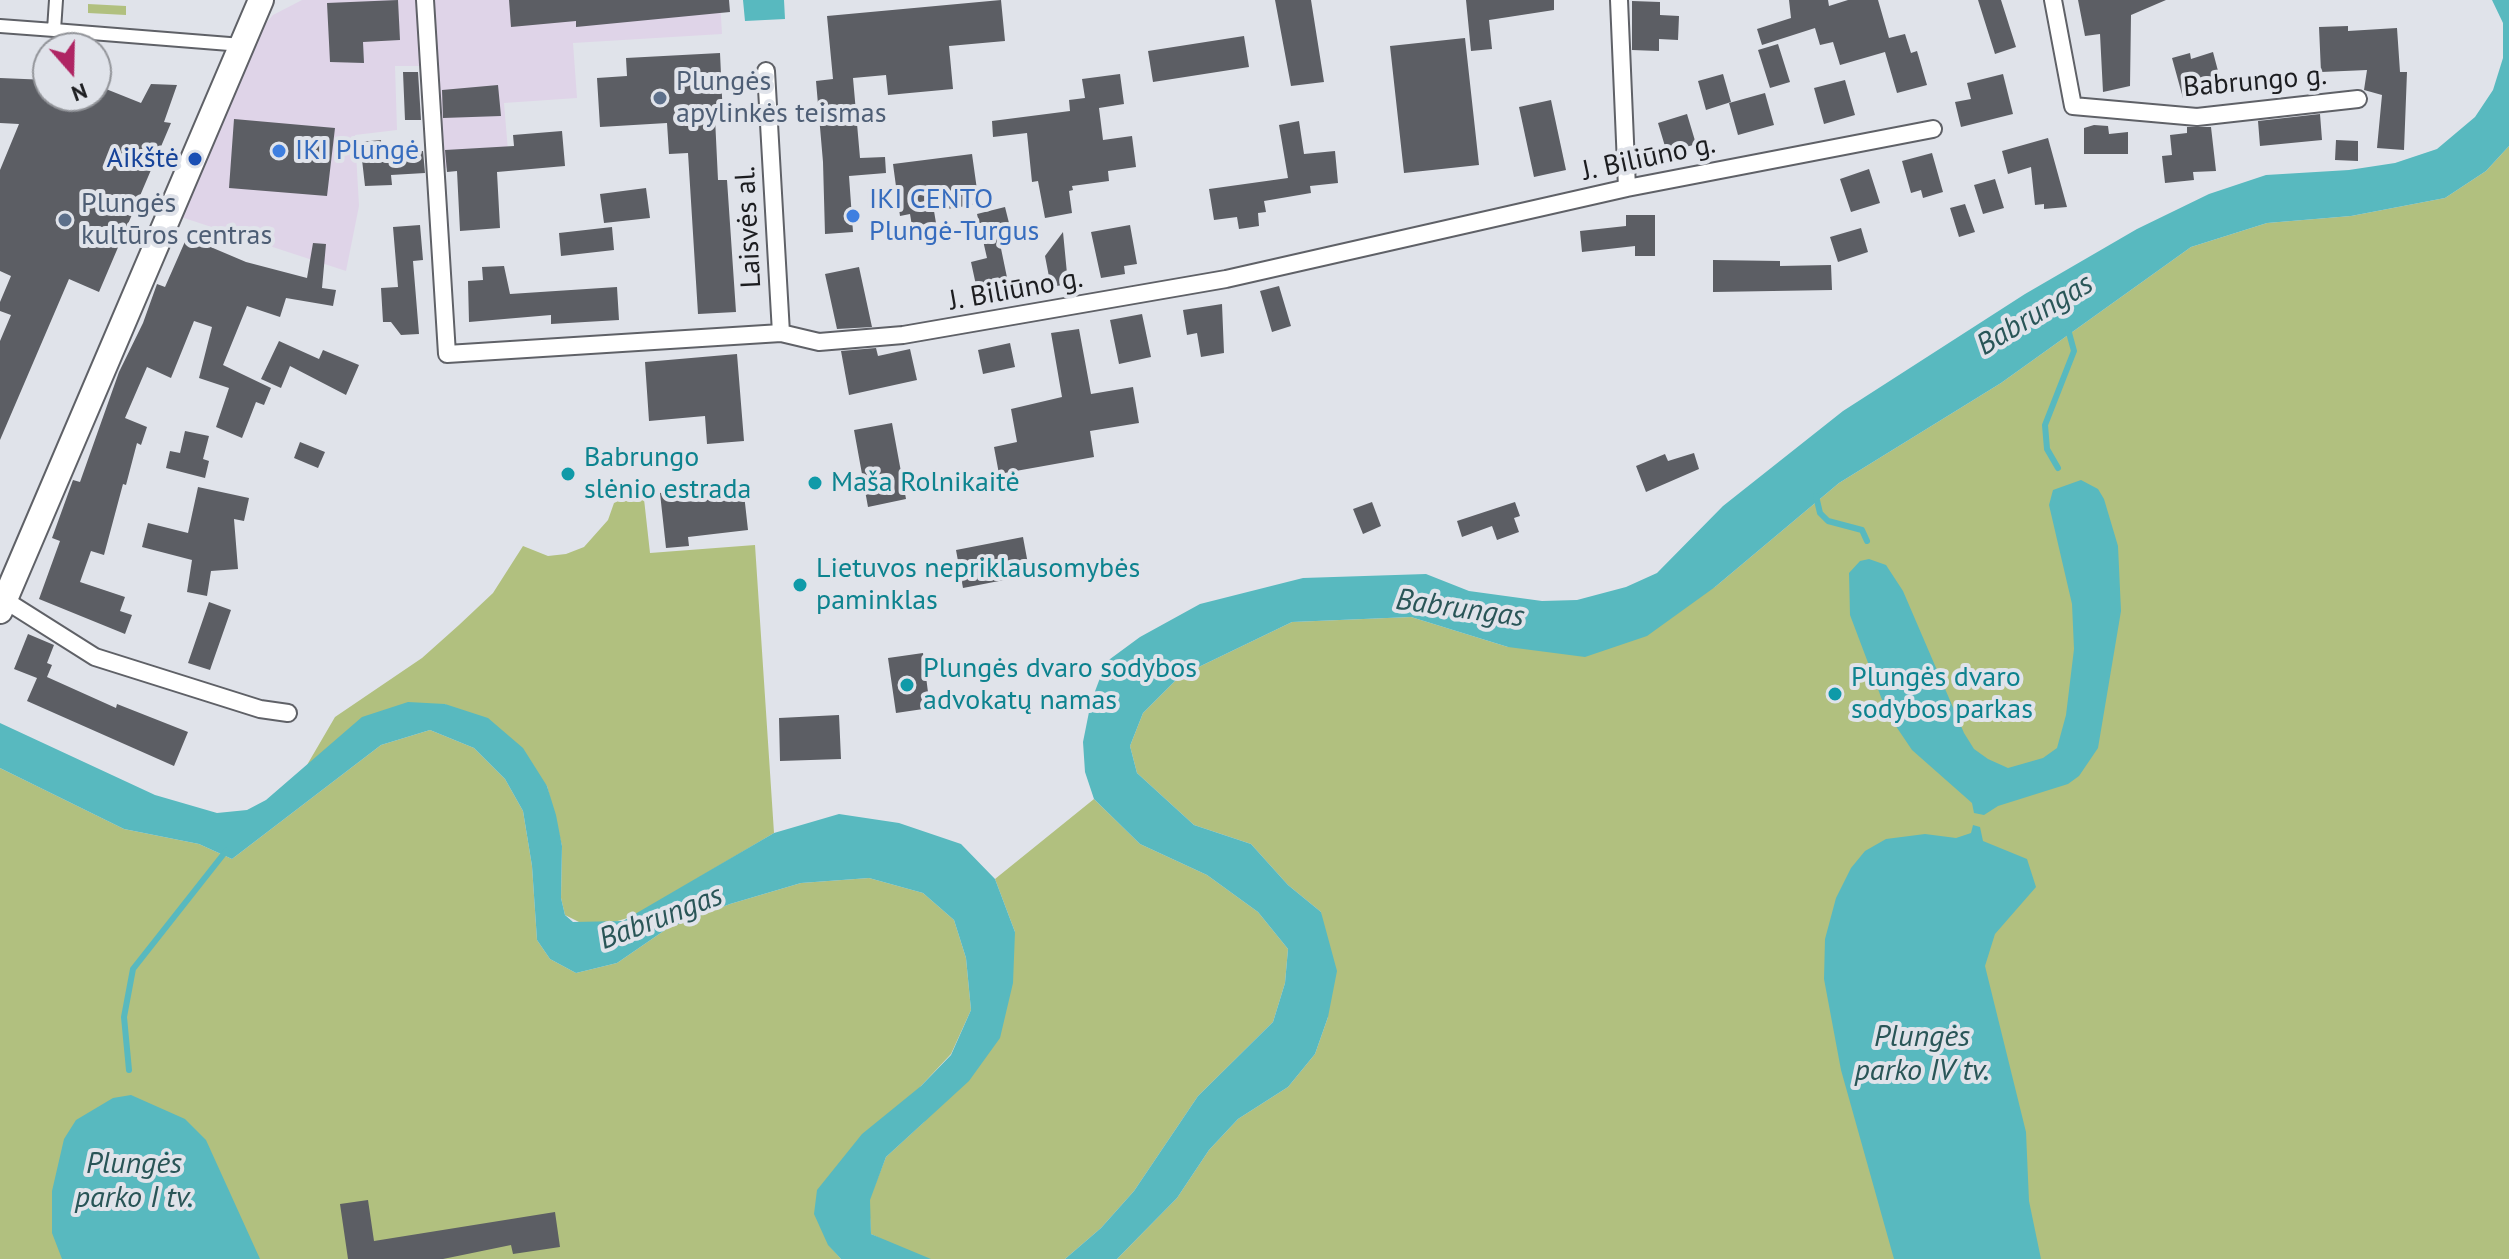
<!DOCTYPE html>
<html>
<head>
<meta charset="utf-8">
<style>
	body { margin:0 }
	#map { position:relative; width:2509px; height:1259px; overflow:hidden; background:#e0e3ea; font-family:"PT Sans",sans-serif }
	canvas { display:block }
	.north { position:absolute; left:32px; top:32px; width:80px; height:80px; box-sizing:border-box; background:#e0e3ea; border:2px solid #929499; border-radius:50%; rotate:160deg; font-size:22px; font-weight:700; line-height:32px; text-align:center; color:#1c1d20 }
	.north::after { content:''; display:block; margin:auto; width:28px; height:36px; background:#af2563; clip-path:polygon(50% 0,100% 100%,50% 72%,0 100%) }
</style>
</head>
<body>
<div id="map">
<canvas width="2509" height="1259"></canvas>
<div class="north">N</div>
</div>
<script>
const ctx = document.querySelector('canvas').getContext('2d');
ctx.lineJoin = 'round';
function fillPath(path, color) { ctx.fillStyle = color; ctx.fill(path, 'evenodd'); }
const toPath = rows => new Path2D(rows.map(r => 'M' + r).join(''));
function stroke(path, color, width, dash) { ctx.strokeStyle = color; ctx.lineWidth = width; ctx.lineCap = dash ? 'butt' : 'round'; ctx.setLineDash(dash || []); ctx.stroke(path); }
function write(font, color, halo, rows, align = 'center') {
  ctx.font = font + ' "PT Sans",sans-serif'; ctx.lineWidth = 8; ctx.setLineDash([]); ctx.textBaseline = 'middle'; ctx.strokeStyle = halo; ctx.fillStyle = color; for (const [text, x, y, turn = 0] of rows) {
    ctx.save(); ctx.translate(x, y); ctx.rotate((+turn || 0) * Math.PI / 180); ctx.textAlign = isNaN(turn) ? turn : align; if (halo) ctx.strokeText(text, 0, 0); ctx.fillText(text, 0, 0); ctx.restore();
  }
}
fillPath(toPath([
	[302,0,720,0,722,34,573,43,577,98,504,103,509,163,430,169,422,66,395,66,397,130,355,135,359,206,346,271,181,217,262,28,273,15]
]), '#dfd4e8');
fillPath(toPath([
	[88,4,126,6,126,15,88,13],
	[2509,146,2509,1259,1117,1259,1177,1198,1209,1150,1238,1119,1288,1087,1315,1054,1328,1017,1321,912,1288,885,1251,844,1194,825,1137,773,1130,746,1143,713,1180,676,1292,622,1411,617,1508,647,1715,587,1839,483,2001,383,2191,247,2267,223,2351,216,2445,198,2486,171],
	[643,490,650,553,755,545,774,833,634,916,611,923,583,924,565,915,561,898,562,846,547,786,445,704,307,765,335,717,422,658,459,625,493,593,523,546,548,556,566,554,584,547,608,520,614,503],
	[430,730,474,748,505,779,523,811,532,866,537,940,550,959,576,973,617,963,668,928,730,904,801,883,869,878,923,893,954,920,966,958,971,1010,951,1054,921,1086,828,1244,841,1259,0,1259,0,768,124,829,199,844,232,859,381,745],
	[1094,799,1140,844,1207,875,1258,912,1288,949,1285,983,1273,1022,1198,1096,1134,1191,1101,1228,1065,1259,930,1259,910,1253,871,1234,869,1200,886,1157,924,1122,1015,932,995,879]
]), '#b1c07f');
fillPath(toPath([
	[743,0,784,0,785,19,745,21],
	[2492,0,2509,0,2509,146,2486,171,2445,198,2351,216,2267,223,2191,247,2001,383,1839,483,1715,587,1647,636,1585,657,1508,647,1411,617,1292,622,1180,676,1143,713,1130,746,1137,773,1194,825,1251,844,1288,885,1321,912,1337,971,1328,1017,1315,1054,1288,1087,1238,1119,1209,1150,1177,1198,1117,1259,1065,1259,1101,1228,1134,1191,1198,1096,1273,1022,1285,983,1288,949,1258,912,1207,875,1140,844,1094,799,1085,772,1083,742,1091,702,1106,662,1140,637,1200,604,1303,578,1426,574,1469,591,1542,601,1577,600,1626,587,1657,573,1723,506,1843,411,2025,294,2137,229,2209,194,2266,175,2349,170,2395,163,2437,149,2475,117,2493,90,2503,58,2503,23],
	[2081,480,2098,489,2104,499,2118,546,2121,611,2098,748,2079,776,2068,784,1998,806,1984,815,1974,813,1972,803,1912,750,1887,713,1850,615,1849,573,1860,561,1869,559,1886,565,1903,591,1964,733,1974,749,1988,759,2008,768,2043,758,2057,748,2066,715,2074,649,2072,604,2049,505,2053,490],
	[408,702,445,704,488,718,523,748,547,786,556,815,562,846,561,898,565,915,573,922,623,921,774,833,839,814,899,823,961,844,995,879,1015,932,1013,983,1000,1038,969,1081,886,1157,870,1200,871,1234,931,1259,841,1259,828,1245,814,1214,817,1190,862,1134,921,1086,951,1055,971,1010,966,958,954,920,923,893,869,878,801,883,730,904,668,928,617,963,576,973,550,959,537,940,532,866,523,811,505,779,474,748,430,730,381,745,232,859,199,844,124,829,0,768,0,723,155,795,217,813,247,810,266,800,362,717],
	[1973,825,1980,827,1983,841,2027,859,2036,887,1995,934,1985,966,2026,1132,2029,1201,2041,1259,1894,1259,1841,1070,1824,979,1825,939,1836,898,1851,868,1865,851,1886,839,1925,834,1956,838,1971,833],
	[131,1095,185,1119,206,1140,260,1259,62,1259,52,1233,52,1191,64,1139,76,1120,113,1098]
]), '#58b9bf');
stroke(toPath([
	[2058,468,2047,449,2045,425,2074,351,2068,329],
	[1816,496,1820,513,1828,521,1862,530,1867,541],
	[129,1070,124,1017,133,969,226,851]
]), '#58b9bf', 6);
fillPath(toPath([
	[398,0,400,40,363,42,364,63,330,62,327,3],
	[509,0,729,0,730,12,576,27,576,21,511,27],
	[1001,0,1005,41,949,46,953,89,888,95,886,75,853,78,860,158,885,157,886,173,849,176,853,232,825,234,823,162,816,81,833,79,827,16],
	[1275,0,1311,0,1324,82,1291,86],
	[1466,0,1554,0,1554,10,1489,20,1492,49,1471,51],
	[1789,0,1828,0,1829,6,1848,0,1878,0,1889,38,1905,34,1911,53,1917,51,1927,85,1897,93,1885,52,1840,65,1833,42,1820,45,1815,28,1762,45,1757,29,1791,18],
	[1978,0,2001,0,2016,47,1995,54],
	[2078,0,2166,0,2131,15,2130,86,2103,92,2100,34,2085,36],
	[1632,1,1660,2,1660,15,1679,16,1678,40,1659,39,1659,51,1632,50],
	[2348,26,2348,31,2397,28,2400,72,2407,72,2404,150,2377,148,2382,95,2364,90,2367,70,2321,72,2319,27],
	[1244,36,1249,67,1153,82,1148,51],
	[1465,38,1479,165,1404,173,1390,46],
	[1778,44,1790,82,1770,88,1758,50],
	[2213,52,2222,86,2183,98,2172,58,2190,53,2191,59],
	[720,53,723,118,715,118,718,180,727,180,736,312,698,314,688,153,669,154,667,123,600,127,597,78,627,76,626,58],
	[403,72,418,72,421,120,405,120],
	[1120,74,1124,104,1099,108,1103,140,1132,136,1136,167,1108,171,1109,181,1072,186,1073,190,1069,191,1072,213,1045,218,1038,181,1032,182,1027,133,993,137,992,121,1070,111,1069,100,1085,98,1082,79],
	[1723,74,1731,102,1706,110,1698,81],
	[2003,74,2013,114,1961,127,1955,102,1971,99,1967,83],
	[0,78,48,80,48,96,96,96,96,85,141,103,151,84,177,85,164,122,171,123,99,292,69,279,0,440,0,341,11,315,0,311,0,302,11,276,0,271,0,170,19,124,0,123],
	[1845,80,1855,115,1824,124,1814,88],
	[498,85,501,116,443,118,442,90],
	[1765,93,1774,125,1738,135,1729,103],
	[1551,100,1566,170,1534,177,1519,107],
	[1687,114,1696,144,1667,153,1658,123],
	[2320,114,2322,140,2260,146,2258,121],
	[234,119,335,128,327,196,229,188],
	[1299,121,1304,154,1335,151,1338,183,1310,186,1311,193,1264,201,1266,212,1258,213,1259,226,1239,229,1237,217,1214,220,1209,189,1288,178,1279,125],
	[2094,125,2108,126,2109,134,2128,132,2128,154,2084,154,2084,128],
	[2187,127,2211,127,2216,171,2193,172,2194,180,2165,183,2162,156,2172,155,2170,135,2187,133],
	[562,131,565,166,497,172,500,228,460,231,457,171,447,172,445,150,514,146,513,135],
	[2048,138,2067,207,2044,209,2044,204,2035,205,2031,167,2008,174,2002,151],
	[381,140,382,154,423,151,425,173,391,175,392,185,365,186,360,142],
	[2336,140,2358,141,2358,161,2335,160],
	[1932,153,1943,192,1923,198,1921,190,1911,193,1902,161],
	[972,154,979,204,934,211,936,223,912,226,910,214,900,216,893,164],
	[1869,169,1880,203,1851,212,1840,179],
	[1995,179,2004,208,1983,214,1974,185],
	[646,188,650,218,604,223,600,194],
	[1965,204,1975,232,1959,237,1950,208],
	[1005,207,1011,231,998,234,1010,292,979,299,971,262,987,258,977,214],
	[1626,215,1655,215,1655,256,1635,256,1635,246,1582,252,1580,231,1626,226],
	[420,225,423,260,413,261,419,334,401,335,391,322,383,322,381,288,398,287,393,227],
	[1130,225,1137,264,1124,266,1125,274,1101,278,1091,232],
	[612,227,614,250,561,256,559,233],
	[1861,228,1868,252,1838,262,1830,237],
	[1063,232,1068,284,1051,287,1045,256],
	[187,237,246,262,307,278,313,243,326,244,322,288,336,290,333,306,286,298,280,317,247,306,223,365,271,388,264,405,256,402,242,438,216,427,229,388,199,378,212,327,194,321,171,378,147,367,125,418,147,427,141,445,137,443,126,485,123,484,104,555,91,551,80,582,125,597,120,611,132,615,125,634,39,599,60,541,52,538,73,480,80,482,119,372,143,323,157,284,165,287],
	[1713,260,1780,261,1780,266,1831,265,1832,290,1713,292],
	[504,266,510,294,617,287,619,320,551,324,551,315,469,322,468,281,483,280,482,267],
	[859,267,872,327,837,329,825,274],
	[1279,286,1291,326,1272,332,1260,291],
	[1222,304,1224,353,1201,357,1197,333,1187,335,1183,310],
	[1142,314,1151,357,1119,364,1110,320],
	[1079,329,1091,394,1133,387,1139,423,1090,431,1094,457,999,474,994,447,1017,442,1011,409,1062,397,1051,333],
	[279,341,319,359,323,350,359,365,346,395,290,366,281,388,261,379],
	[1010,343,1015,367,983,374,978,350],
	[876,348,878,356,910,349,917,380,849,395,841,351],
	[737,354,744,441,707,444,705,416,649,421,645,362],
	[892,423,906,499,868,507,854,430],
	[185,431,209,436,203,459,209,461,205,478,166,468,170,451,180,453],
	[300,442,325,452,318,468,294,458],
	[1694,453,1699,469,1646,492,1636,466,1665,454,1668,461],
	[743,485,748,530,688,537,689,546,666,548,660,493,683,490,684,502,726,498,725,487],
	[198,487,249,498,244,521,234,519,238,569,211,571,207,596,187,592,192,560,142,547,148,523,188,533],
	[1372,502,1381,526,1363,534,1353,509],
	[1515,502,1520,516,1514,518,1519,532,1497,540,1492,526,1462,537,1457,521],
	[1023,537,1030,575,963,588,956,550],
	[209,602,231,610,210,670,188,663],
	[28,634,54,645,47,663,52,665,47,677,116,708,117,704,188,732,174,766,27,701,37,678,14,669],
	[923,653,930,708,896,713,888,658],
	[839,715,841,759,780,761,779,718],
	[368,1200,374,1241,555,1212,560,1247,513,1254,511,1245,443,1259,348,1259,340,1204]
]), '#5c5e64');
const pedestrian = toPath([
	[56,0,54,30,242,45],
	[0,26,54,30]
]);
const minor = toPath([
	[425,0,447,354,781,333,819,342,903,335,1226,279,1627,188,1933,129],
	[1619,0,1627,188],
	[2053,0,2073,106,2197,117,2358,99],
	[766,71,781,333],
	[0,597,95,657,260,709,288,713]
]);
const secondary = toPath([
	[0,611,261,0]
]);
stroke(pedestrian, '#5f6167', 16);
stroke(minor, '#5f6167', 20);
stroke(secondary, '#5f6167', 28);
stroke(pedestrian, '#fff', 12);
stroke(minor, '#fff', 16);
stroke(secondary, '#fff', 24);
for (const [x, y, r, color] of [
	[660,98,8,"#5c6f8a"],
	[279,151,8,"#3f7fe0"],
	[195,159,8,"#1a4fb4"],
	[853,216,8,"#3f7fe0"],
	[65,220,8,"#5c6f8a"],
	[568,474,8,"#0f9aa8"],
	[815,483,8,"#0f9aa8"],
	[800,585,8,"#0f9aa8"],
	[907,685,8,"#0f9aa8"],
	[1835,694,8,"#0f9aa8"]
]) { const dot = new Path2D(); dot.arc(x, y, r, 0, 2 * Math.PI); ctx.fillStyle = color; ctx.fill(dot); stroke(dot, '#e0e3ea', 3); }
write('28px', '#4e5e75', '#e0e3ea', [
	["Plungės",676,82],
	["apylinkės teismas",676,114],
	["Plungės",81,204],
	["kultūros centras",81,236]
], 'left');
write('28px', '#1c1d20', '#e0e3ea', [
	["Babrungo g.",2255,82,-5],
	["J. Biliūno g.",1649,158,-12],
	["Laisvės al.",749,227,-93],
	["J. Biliūno g.",1016,290,-10]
]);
write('28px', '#366cbe', '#e0e3ea', [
	["IKI Plungė",295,151],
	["IKI CENTO",869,200],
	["Plungė-Turgus",869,232]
], 'left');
write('28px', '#164399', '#e0e3ea', [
	["Aikštė",179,159]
], 'right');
write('28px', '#0d838f', '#e0e3ea', [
	["Babrungo",584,458],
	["slėnio estrada",584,490],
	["Maša Rolnikaitė",831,483],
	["Lietuvos nepriklausomybės",816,569],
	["paminklas",816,601],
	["Plungės dvaro sodybos",923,669],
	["advokatų namas",923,701],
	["Plungės dvaro",1851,678],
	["sodybos parkas",1851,710]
], 'left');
write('italic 30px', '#295557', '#e0e3ea', [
	["Babrungas",2035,315,-31],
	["Babrungas",1460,609,8],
	["Babrungas",661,918,-21],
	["Plungės",1922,1037],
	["parko IV tv.",1922,1071],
	["Plungės",134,1164],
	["parko I tv.",134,1198]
]);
</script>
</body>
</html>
